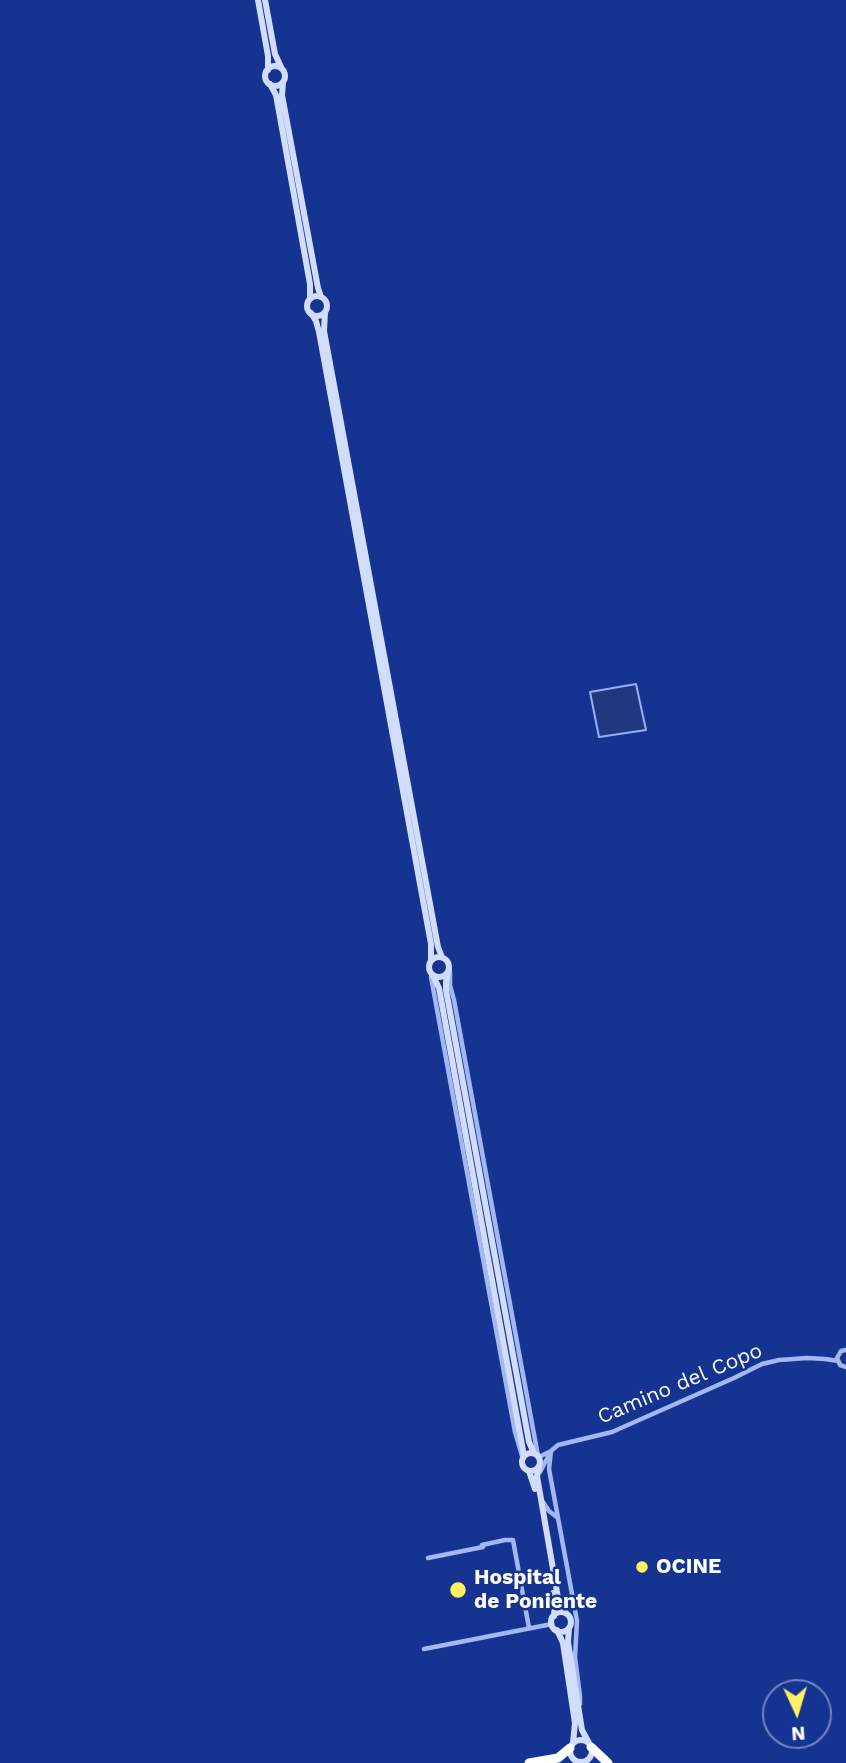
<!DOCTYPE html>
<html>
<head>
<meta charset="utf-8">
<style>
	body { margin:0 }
	#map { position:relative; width:846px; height:1763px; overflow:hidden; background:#153492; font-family:"Work Sans",sans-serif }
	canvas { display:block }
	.north { position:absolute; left:762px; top:1679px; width:70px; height:70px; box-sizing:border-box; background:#153492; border:2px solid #7385be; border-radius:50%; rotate:176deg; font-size:19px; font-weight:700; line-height:28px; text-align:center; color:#fff }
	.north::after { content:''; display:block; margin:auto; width:24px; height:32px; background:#ffef63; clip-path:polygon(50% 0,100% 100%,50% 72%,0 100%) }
</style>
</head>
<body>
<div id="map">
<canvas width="846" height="1763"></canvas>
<div class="north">N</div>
</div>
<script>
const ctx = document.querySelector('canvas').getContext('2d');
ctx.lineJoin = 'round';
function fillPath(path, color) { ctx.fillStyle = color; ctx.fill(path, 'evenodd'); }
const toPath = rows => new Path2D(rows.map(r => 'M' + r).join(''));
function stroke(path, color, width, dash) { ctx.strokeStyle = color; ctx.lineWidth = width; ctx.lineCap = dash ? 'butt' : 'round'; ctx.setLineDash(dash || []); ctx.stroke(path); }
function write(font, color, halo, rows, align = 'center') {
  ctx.font = font + ' "Work Sans",sans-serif'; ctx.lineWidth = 5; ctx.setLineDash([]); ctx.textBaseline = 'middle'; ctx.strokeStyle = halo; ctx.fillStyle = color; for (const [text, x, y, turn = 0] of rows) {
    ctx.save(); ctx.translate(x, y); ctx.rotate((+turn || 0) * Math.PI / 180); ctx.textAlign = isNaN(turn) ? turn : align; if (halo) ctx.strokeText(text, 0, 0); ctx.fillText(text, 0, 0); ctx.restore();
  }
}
const water = toPath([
	[636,684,646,730,599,737,590,692,636,684]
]);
fillPath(water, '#20387f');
stroke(water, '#95aff4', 2);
stroke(toPath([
	[449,966,450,972,450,985,454,1000,538,1456],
	[431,977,515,1432,523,1459],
	[846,1350,841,1351,837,1358,840,1365,846,1367],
	[551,1451,549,1469,577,1621,575,1657,580,1696,580,1704],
	[539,1457,551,1451,558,1445,612,1432,734,1378,762,1364,779,1360,807,1358,825,1359,838,1361],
	[540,1472,549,1455],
	[543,1502,549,1511,558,1518],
	[428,1558,483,1547,482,1545,505,1540,513,1540,529,1628],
	[424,1649,552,1624]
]), '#a3b8f1', 4.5);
stroke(toPath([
	[258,0,268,56,268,70],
	[265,0,275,54,281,67],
	'265 76a10 10 0 1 1 20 0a10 10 0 1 1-20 0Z',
	[283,82,282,95,318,288,321,297],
	[270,84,276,95,310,284,310,299],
	'307 306a10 10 0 1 1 20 0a10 10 0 1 1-20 0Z',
	[325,312,324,331,438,947,442,957],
	[311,313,316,321,319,332,431,944,431,960],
	'429 967a10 10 0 1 1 20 0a10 10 0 1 1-20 0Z',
	[448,971,446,982,446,990,529,1442,534,1453],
	[432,974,439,988,524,1456],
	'522 1462a9 9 0 1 1 18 0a9 9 0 1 1-18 0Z',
	[539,1468,537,1476,558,1598,566,1613],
	[529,1471,535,1489],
	[553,1593,555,1601,554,1616],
	'551 1622a10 10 0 1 1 20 0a10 10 0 1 1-20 0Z',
	[569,1628,568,1642,582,1730,589,1743],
	[557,1630,563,1643,575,1723,573,1743],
	'570 1751a11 11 0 1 1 22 0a11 11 0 1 1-22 0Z'
]), '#d2dcfc', 6);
stroke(toPath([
	[591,1747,608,1763],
	[529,1763,558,1758,570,1748]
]), '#fff', 9);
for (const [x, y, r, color] of [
	[642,1567,7,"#ffef63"],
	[458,1590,9,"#ffef63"]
]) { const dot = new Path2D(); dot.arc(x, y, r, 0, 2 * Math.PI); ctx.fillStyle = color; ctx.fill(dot); stroke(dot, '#153492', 2.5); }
write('21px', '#fff', '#153492', [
	["Camino del Copo",680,1384,-23]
]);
write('bold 21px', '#fff', '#153492', [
	["OCINE",656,1567],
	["Hospital",474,1578],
	["de Poniente",474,1602]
], 'left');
</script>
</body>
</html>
